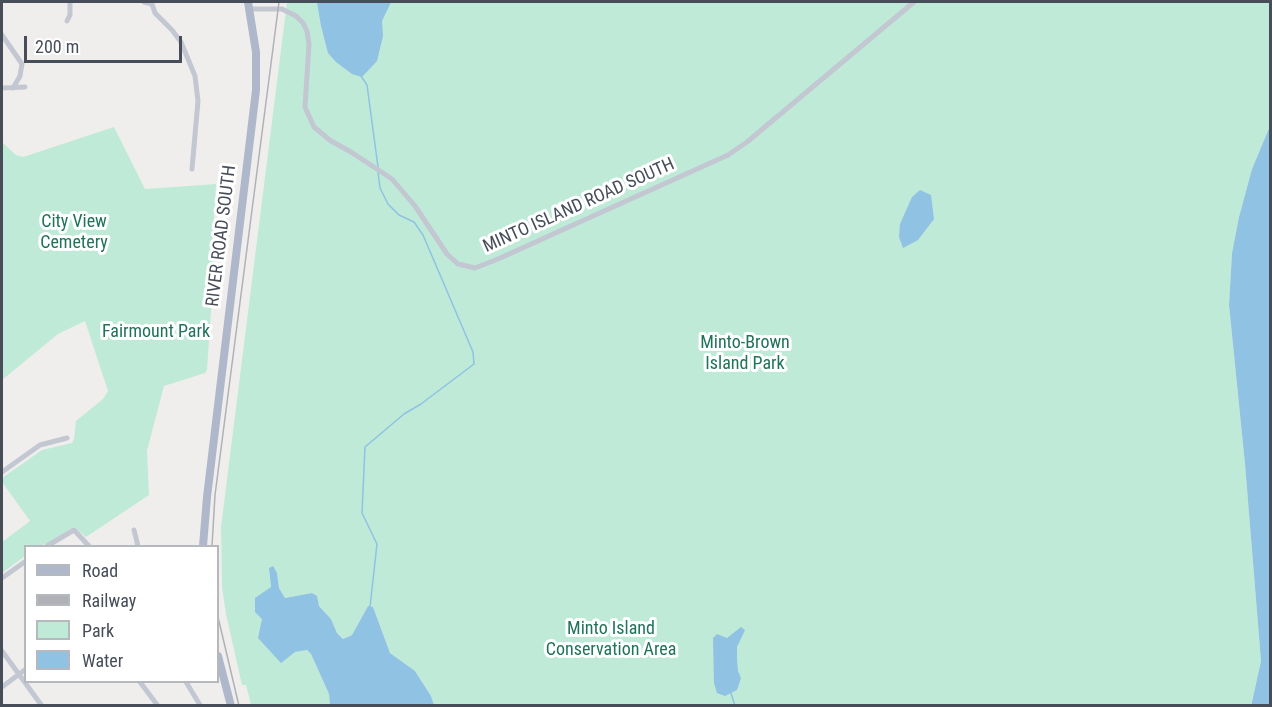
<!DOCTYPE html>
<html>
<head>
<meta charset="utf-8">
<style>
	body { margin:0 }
	#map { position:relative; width:1272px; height:707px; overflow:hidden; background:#f0eeed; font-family:"Roboto Condensed",sans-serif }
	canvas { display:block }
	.frame { position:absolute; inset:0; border:3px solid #474d59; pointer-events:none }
	.legend { position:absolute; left:24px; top:545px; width:195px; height:138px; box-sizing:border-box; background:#fff; border:2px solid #b5b8bd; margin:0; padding:8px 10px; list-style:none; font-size:18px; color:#474d59 }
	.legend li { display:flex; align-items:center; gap:12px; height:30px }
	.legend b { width:30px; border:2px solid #b5b8bd }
	.scale { position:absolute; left:24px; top:36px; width:158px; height:27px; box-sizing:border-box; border:3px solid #474d59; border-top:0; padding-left:8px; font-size:18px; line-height:21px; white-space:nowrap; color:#474d59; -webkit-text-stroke:4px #fff; paint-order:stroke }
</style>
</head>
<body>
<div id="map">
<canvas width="1272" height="707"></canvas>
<div class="frame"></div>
<ul class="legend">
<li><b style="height:8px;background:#afb8ca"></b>Road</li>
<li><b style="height:8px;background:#b0b1b7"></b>Railway</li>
<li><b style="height:16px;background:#bfead8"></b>Park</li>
<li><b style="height:16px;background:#90c2e3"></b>Water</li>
</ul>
<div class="scale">200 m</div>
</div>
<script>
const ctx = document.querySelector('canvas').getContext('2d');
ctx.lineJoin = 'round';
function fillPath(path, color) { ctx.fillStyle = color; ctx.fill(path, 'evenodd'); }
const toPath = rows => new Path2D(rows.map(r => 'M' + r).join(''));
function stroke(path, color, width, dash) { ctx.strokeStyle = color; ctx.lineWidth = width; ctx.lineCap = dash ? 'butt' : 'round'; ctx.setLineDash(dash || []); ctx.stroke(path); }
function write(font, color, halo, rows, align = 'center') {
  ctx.font = font + ' "Roboto Condensed",sans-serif'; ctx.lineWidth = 6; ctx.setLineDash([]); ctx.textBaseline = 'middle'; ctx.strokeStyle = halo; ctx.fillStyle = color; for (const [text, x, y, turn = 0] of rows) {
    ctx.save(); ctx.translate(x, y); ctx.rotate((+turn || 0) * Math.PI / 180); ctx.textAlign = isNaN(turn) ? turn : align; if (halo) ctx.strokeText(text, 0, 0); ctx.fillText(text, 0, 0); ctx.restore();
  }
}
fillPath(toPath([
	[287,2,1270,2,1270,126,1252,169,1239,217,1232,253,1229,305,1245,464,1261,661,1251,705,434,705,431,696,415,671,390,653,373,607,368,606,352,635,343,639,337,633,331,619,319,606,312,593,285,598,279,588,277,573,269,568,271,587,263,619,295,652,307,650,311,654,329,694,330,705,251,705,246,685,242,685,226,614,222,587,221,527],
	[114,127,145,189,216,184,212,256,216,257,215,282,213,283,207,370,205,373,164,386,147,451,149,495,86,537,74,527,48,543,39,546,27,546,28,543,24,548,25,556,2,573,2,542,30,521,2,482,2,478,42,450,72,443,74,439,76,421,103,399,108,391,85,321,58,334,2,380,2,142,16,155,23,157]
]), '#bfead8');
fillPath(toPath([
	[317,2,391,2,382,21,383,36,377,61,362,77,352,74,336,62,328,53,321,26],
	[1270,126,1270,705,1251,706,1261,661,1245,464,1229,305,1232,253,1239,217,1252,169],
	[920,190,931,195,934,219,918,240,903,248,899,237,900,224,912,197],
	[273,566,277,573,279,588,285,598,312,593,317,596,319,606,331,619,337,633,343,639,352,635,368,606,373,607,390,653,415,671,431,696,434,705,330,705,329,694,311,654,307,650,295,652,281,663,258,638,262,619,255,612,255,598,271,587,269,568],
	[741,627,745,630,737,647,737,659,738,671,741,678,737,690,725,696,717,693,714,683,713,638,717,634,727,638]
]), '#90c2e3');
stroke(toPath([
	[361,76,367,85,378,167],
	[370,607,377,544,362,513,365,447,404,414,421,404,474,364,473,352,423,235,414,222,399,215,388,204,380,188,378,172],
	[731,693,735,706]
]), '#90c2e3', 1.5);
stroke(toPath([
	[144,2,152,4,155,13,172,30,181,42,195,76,198,101,192,169],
	[250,9,282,9,296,16,303,23,307,31,309,44,305,107,314,127,331,141,351,152,392,179,415,206,447,254,458,264,475,268,498,259,728,155,747,142,914,2],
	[67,21,70,15,70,2],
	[2,35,22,64,20,76,13,88],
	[2,88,25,87],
	[2,472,40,445,67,438],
	[134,530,138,546],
	[47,546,74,530,89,546],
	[2,578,26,561],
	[2,651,42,706],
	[140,682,158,706],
	[186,682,200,705],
	[2,687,26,669]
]), '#c2c7d1', 5);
stroke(toPath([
	[203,546,207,497,256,90,256,52,248,2],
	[218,656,231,706]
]), '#afb8ca', 8);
stroke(toPath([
	[212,546,215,495,279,2],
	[218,617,239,706]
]), '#b0b1b7', 1.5);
write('18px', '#474d59', '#fff', [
	["MINTO ISLAND ROAD SOUTH",579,206,-24],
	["RIVER ROAD SOUTH",222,236,-83]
]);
write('18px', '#1f7359', '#fff', [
	["City View",74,222],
	["Cemetery",74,243],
	["Fairmount Park",156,332],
	["Minto-Brown",745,343],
	["Island Park",745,364],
	["Minto Island",611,629],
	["Conservation Area",611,650]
]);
</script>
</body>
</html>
